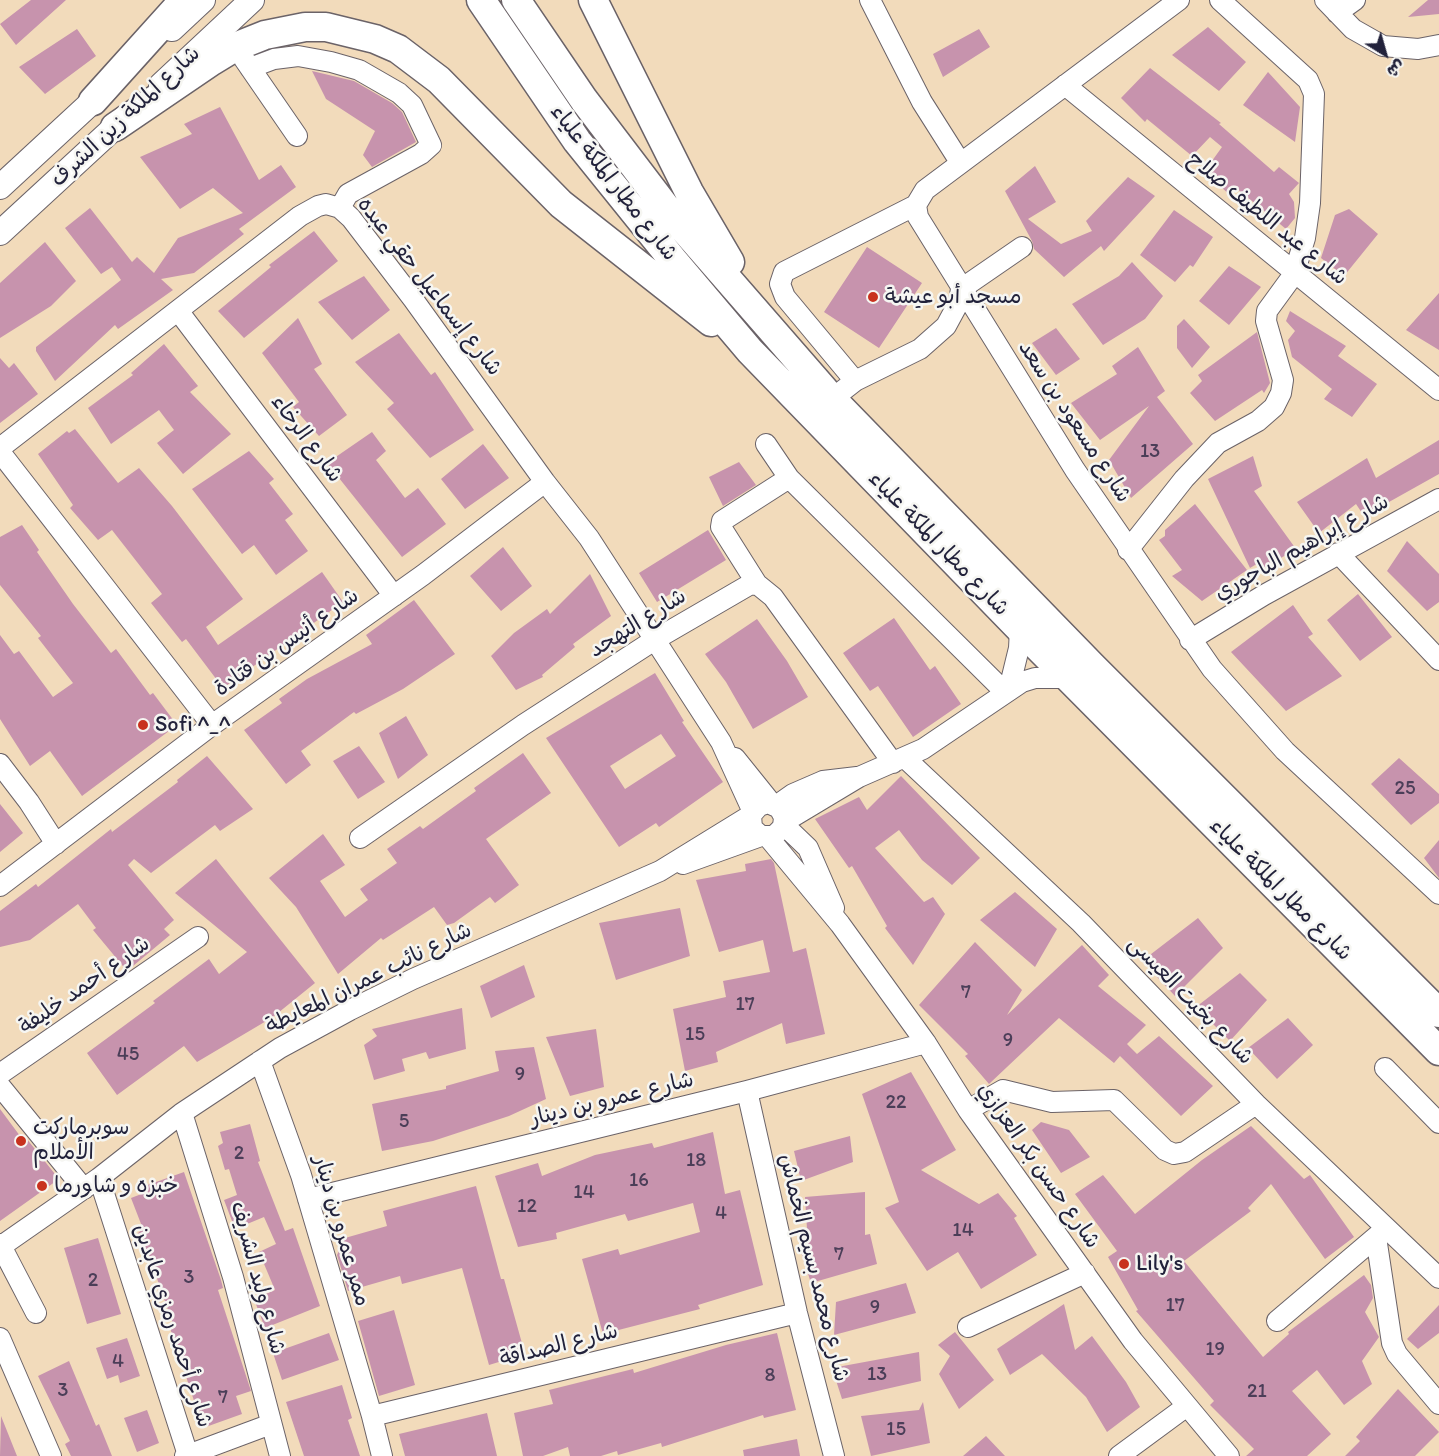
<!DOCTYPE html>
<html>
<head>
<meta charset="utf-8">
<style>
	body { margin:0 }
	#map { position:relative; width:1439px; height:1456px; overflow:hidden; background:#f2dbbb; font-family:Itim,"Playpen Sans Arabic",sans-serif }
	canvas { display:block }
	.north { position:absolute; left:1355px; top:24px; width:60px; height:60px; -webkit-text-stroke:4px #f6f6f2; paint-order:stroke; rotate:143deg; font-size:16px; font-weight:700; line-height:24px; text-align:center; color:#22223b }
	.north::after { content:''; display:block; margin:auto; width:21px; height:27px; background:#22223b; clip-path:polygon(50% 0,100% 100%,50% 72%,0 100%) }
</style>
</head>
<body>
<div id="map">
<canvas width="1439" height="1456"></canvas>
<div class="north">ش</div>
</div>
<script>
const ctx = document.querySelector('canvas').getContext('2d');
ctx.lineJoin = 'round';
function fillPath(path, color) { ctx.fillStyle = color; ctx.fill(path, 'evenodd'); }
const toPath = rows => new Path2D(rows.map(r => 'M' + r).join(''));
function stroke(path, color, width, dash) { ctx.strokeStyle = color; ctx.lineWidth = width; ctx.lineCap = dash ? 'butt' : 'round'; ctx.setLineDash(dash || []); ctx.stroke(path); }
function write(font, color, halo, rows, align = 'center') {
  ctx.font = font + ' Itim,"Playpen Sans Arabic",sans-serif'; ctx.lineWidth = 5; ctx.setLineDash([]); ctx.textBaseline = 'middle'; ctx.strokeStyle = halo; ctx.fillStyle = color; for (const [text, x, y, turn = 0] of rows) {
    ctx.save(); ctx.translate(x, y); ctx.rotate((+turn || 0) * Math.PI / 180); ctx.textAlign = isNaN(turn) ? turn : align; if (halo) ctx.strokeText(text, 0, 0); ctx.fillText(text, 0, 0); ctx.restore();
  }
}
fillPath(toPath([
	[31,0,66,0,16,45,0,24],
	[1428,0,1439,0,1439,14,1408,17],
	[1208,27,1246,62,1219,91,1172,55],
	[77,29,96,56,45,94,19,67],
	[979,29,990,47,943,77,933,54],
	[1150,68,1221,123,1219,124,1274,172,1279,167,1299,183,1289,194,1294,202,1295,218,1286,229,1236,188,1230,195,1204,172,1222,147,1210,137,1192,156,1147,119,1145,122,1121,98],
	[312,71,354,81,392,103,402,112,416,142,372,167,363,155,375,131,326,99],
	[1268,72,1300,107,1295,142,1243,105],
	[220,107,259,180,281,165,296,187,239,229,244,234,194,273,161,279,173,290,118,329,115,325,55,381,36,351,36,347,121,280,112,267,101,274,65,228,90,208,132,262,137,257,154,273,178,238,243,213,213,188,180,209,140,157,192,134,184,124],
	[1035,166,1056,202,1028,219,1061,244,1092,231,1086,221,1128,177,1155,196,1104,251,1101,246,1064,277,1034,249,1032,241,1005,191],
	[1349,209,1378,234,1344,276,1321,258,1335,215],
	[1174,210,1213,237,1193,267,1190,265,1175,282,1140,255],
	[314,231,338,261,244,338,218,311,271,267,269,265],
	[45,242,76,281,51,306,0,338,0,283],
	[867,247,922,283,879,348,824,312],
	[1132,262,1163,296,1145,319,1103,345,1072,304,1119,276],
	[1229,266,1261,287,1229,325,1199,301],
	[364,276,390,310,352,340,318,302],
	[1439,293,1439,350,1406,330],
	[1290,311,1346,346,1338,356,1377,384,1352,417,1324,399,1332,389,1292,357,1288,340,1295,331,1286,321],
	[298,318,322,364,314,369,347,415,319,436,293,407,299,402,262,353],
	[1184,319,1210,347,1192,368,1177,348,1177,326],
	[1056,328,1080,359,1056,375,1032,343],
	[1257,332,1270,383,1264,393,1262,390,1215,421,1190,393,1202,381,1198,375],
	[399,333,431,375,435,372,474,430,430,458,387,409,394,403,355,362],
	[164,344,198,386,190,392,231,434,183,474,157,443,174,430,159,410,111,444,88,408,133,375,131,373],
	[1138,347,1165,391,1157,397,1193,444,1131,498,1109,460,1149,406,1100,440,1071,403,1117,374,1112,366],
	[0,358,9,368,14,363,38,394,0,423],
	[75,429,118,483,139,468,172,506,243,599,206,627,218,645,322,572,343,602,223,688,186,639,182,642,151,603,162,594,112,530,98,540,70,508,73,505,38,454,67,431,69,433],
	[372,432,386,451,376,460,405,498,418,488,446,524,402,557,327,463],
	[1439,440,1439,474,1364,516,1356,504,1319,533,1297,502,1367,458,1376,478],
	[483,444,509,478,465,509,441,479],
	[249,451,274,479,269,483,293,514,285,520,308,551,276,575,254,545,242,554,192,489],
	[1253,456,1262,486,1254,491,1296,549,1264,568,1260,562,1250,568,1208,479],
	[739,462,756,485,723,506,709,477],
	[1195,504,1247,570,1202,601,1172,576,1182,570,1159,540,1165,536,1165,530],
	[22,525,39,550,37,552,73,604,111,653,116,649,150,695,153,693,177,725,82,796,50,751,30,766,0,719,0,635,14,654,19,651,53,697,73,683,38,638,41,636,0,585,0,537],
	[708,530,726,560,657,602,639,573],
	[1407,541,1439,574,1439,602,1427,611,1387,571],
	[503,547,532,586,501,611,470,576],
	[590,574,611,616,573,644,575,647,542,675,543,677,516,690,491,656,514,633,547,609,550,614],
	[1358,594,1392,637,1360,661,1327,620],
	[414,600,455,654,403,689,356,714,354,712,301,751,311,765,286,784,244,730,282,703,279,699,307,679,372,644,366,635],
	[1293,605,1313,634,1308,637,1342,676,1286,711,1231,652],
	[894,618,930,670,935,666,961,704,913,737,878,686,870,691,843,653],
	[757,619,787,661,808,697,753,729,726,682,705,654],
	[655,673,684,721,682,722,723,782,659,827,656,823,619,847,546,738],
	[661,734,676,756,625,789,610,766],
	[406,716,428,755,398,779,379,733],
	[359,746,385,782,358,799,333,761],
	[523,753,551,793,486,839,519,885,495,903,490,897,454,923,447,925,434,907,383,940,381,938,338,974,296,907,269,878,323,834,345,865,320,881,345,917,368,900,360,889,397,863,387,849,420,826,423,829,476,791,474,788],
	[207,756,253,809,220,831,215,825,151,873,134,859,128,865,174,920,164,929,170,935,127,971,93,930,96,928,78,904,30,940,0,947,0,911,36,884,38,887,111,829,112,832,178,782,177,780],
	[1399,758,1439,794,1439,803,1411,825,1371,784],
	[901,776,980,858,952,885,922,860,899,830,875,848,924,902,933,897,945,914,913,965,885,928,887,926,852,866,849,868,815,819,859,797,867,810],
	[0,804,23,833,0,852],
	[1439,840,1439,878,1424,858],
	[216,859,315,983,273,1017,197,1062,184,1046,117,1095,87,1053,155,1003,153,1001,209,959,219,974,247,952,175,893],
	[771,859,774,863,793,952,806,948,825,1034,786,1044,782,1023,716,1052,718,1062,685,1071,673,1009,726,997,723,981,770,972,763,940,719,952,696,880,746,871,745,864],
	[1015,892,1057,929,1035,967,980,920],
	[680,908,690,956,616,980,599,923],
	[1198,918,1223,948,1175,996,1142,961],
	[975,942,1022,990,1007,1015,1082,945,1109,975,1098,986,1146,1025,1127,1044,1137,1054,1159,1036,1213,1086,1181,1116,1120,1056,1114,1063,1059,1018,989,1084,965,1056,968,1054,919,1005],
	[524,965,535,997,491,1018,480,986],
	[1240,973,1267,1000,1230,1041,1196,1007],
	[462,1008,466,1049,429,1059,426,1052,402,1059,405,1071,374,1080,364,1045,377,1036,372,1029],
	[1288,1018,1313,1045,1277,1079,1248,1048],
	[596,1029,604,1087,570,1096,546,1037],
	[534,1047,546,1099,509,1116,433,1141,382,1151,372,1104,446,1089,446,1086,499,1071,495,1051],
	[911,1072,956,1150,921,1170,979,1204,998,1193,1017,1216,1014,1218,1037,1255,981,1289,958,1252,927,1271,885,1208,899,1202,862,1094],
	[0,1109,23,1140,26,1138,59,1179,0,1221],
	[1041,1122,1069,1130,1090,1157,1061,1173,1032,1130],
	[250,1124,260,1161,258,1162,285,1231,293,1228,320,1306,265,1328,254,1299,275,1290,259,1252,276,1244,264,1217,235,1229,224,1200,237,1195,229,1169,225,1170,218,1146,223,1143,220,1132],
	[1251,1126,1304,1179,1310,1175,1354,1237,1325,1259,1271,1184,1248,1208,1251,1211,1184,1261,1263,1357,1289,1334,1288,1332,1364,1275,1371,1285,1373,1298,1365,1312,1379,1337,1362,1361,1372,1384,1344,1405,1317,1370,1292,1391,1331,1434,1307,1456,1246,1456,1254,1449,1210,1405,1214,1401,1136,1311,1138,1310,1108,1257,1117,1251,1075,1194,1103,1175,1135,1214,1202,1160],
	[713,1132,725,1194,740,1190,763,1285,698,1305,700,1309,603,1334,582,1259,618,1249,620,1255,700,1232,693,1203,628,1221,625,1214,556,1233,557,1239,518,1247,495,1176,538,1163,542,1176,595,1155,652,1143,654,1148],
	[850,1136,853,1162,801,1181,794,1151],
	[184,1172,221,1280,223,1288,218,1290,251,1391,236,1396,242,1414,203,1428,170,1328,174,1327,147,1250,144,1251,138,1233,143,1229,131,1198,144,1193,142,1187],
	[476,1186,501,1279,504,1279,525,1354,489,1365,462,1268,402,1284,400,1276,348,1291,337,1255,345,1238,387,1226,383,1211],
	[865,1192,865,1235,870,1234,877,1264,811,1283,799,1246,808,1245,805,1197],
	[98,1238,121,1314,87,1324,64,1248],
	[906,1283,916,1313,834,1335,836,1302],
	[1064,1304,1075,1350,1092,1336,1126,1382,1140,1407,1107,1432,1086,1397,1042,1354,1010,1375,997,1349],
	[1439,1305,1439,1333,1418,1349,1407,1339],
	[394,1310,415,1385,379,1396,358,1321],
	[955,1332,994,1380,959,1409,939,1374,950,1356,938,1345],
	[329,1333,339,1360,282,1380,273,1353],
	[777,1333,796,1410,764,1418,763,1415,662,1447,661,1443,618,1455,617,1451,601,1456,570,1456,568,1447,543,1456,523,1456,514,1413,553,1404,549,1390,633,1369,634,1373,726,1345],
	[127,1338,140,1376,120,1383,118,1375,107,1379,96,1348],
	[919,1352,921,1381,842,1399,832,1368],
	[69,1361,96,1426,99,1424,112,1456,71,1456,65,1444,70,1441,38,1376],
	[342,1385,352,1418,348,1420,360,1456,304,1456,286,1402],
	[1398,1389,1439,1432,1415,1456,1345,1456,1360,1441,1356,1437],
	[923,1402,930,1443,871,1456,861,1416,919,1410],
	[147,1410,159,1443,137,1452,124,1418],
	[487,1413,497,1456,405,1456,399,1434],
	[1,1416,17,1456,0,1456],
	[986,1436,1005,1456,963,1456],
	[797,1439,800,1456,744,1456,743,1450]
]), '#c793ad');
const minor = toPath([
	[870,0,922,102,960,162],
	[1179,0,925,190,916,205,918,217,1075,470,1212,669,1285,751,1439,894],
	[1325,0,1353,29,1383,46,1418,49,1439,45],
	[1337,13,1355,0],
	[244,59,297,136],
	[250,68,274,59,298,56,331,62,359,70,399,93,412,105,431,145,421,154,348,194,340,208],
	[1065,85,1439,390],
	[179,312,394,596],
	[855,381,785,297,780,284,784,272,916,205],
	[832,399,855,381,920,349,946,326,959,302,961,289,1022,247],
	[766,444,789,478,1005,692],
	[0,448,300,216,318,206,326,204,340,208,351,218,413,299,545,482,589,538,721,742,753,812],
	[0,452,212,725],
	[1128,550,1184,479,1218,443,1258,421,1274,407,1281,393,1283,380,1266,321,1267,311,1294,274,1305,238,1310,203,1314,94,1308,80,1220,0],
	[1338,553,1439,660],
	[757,584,721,527,722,521,789,478],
	[1190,640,1264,595,1439,499],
	[1009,689,1019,648,1020,629],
	[735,758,772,804],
	[905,758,1081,923,1256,1104,1439,1278],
	[0,764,29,802,56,844],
	[776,806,793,794,823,781,857,777],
	[784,822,859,777,923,749,1022,682,1035,678,1070,678],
	[783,824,808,848,834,908],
	[768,837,840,924,926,1043,968,1110,1133,1341,1229,1456],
	[360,838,523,725,656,639,749,585,757,584,773,597,893,763],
	[683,864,761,836],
	[0,886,212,725,423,575,545,482],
	[260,1061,301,1175,372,1416],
	[1385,1068,1439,1123],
	[0,1074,198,937],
	[0,1086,84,1189],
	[747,1091,797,1313,834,1456],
	[968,1110,1003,1090,1052,1102,1114,1100,1165,1150,1174,1154,1185,1152,1256,1104],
	[182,1113,233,1277,280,1456],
	[99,1178,188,1455],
	[308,1199,747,1091,926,1043],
	[1386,1228,1376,1237,1392,1343,1397,1354,1439,1404],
	[0,1244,36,1313],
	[0,1247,99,1178,182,1113,280,1048,350,1010,413,979,660,871,751,815,759,806,768,803,779,808,784,817,783,827,774,836,761,836,752,828,751,815],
	[1277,1321,1376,1237],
	[968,1327,1085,1273],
	[0,1338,51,1456],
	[185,1456,271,1424],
	[382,1456,372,1416,797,1313],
	[1119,1456,1187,1406]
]);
const major = toPath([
	[172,29,203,0],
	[161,85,252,0],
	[0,187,106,89],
	[0,233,128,115]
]);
const highway = toPath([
	[481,0,577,141,673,260,750,351,1020,629,1439,1051],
	[516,0,584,100,670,213,832,399,1092,666,1439,1013],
	[593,0,689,192,730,262],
	[93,101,184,0],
	[115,127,212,61,235,47,265,35,305,27,326,27,375,39,398,49,439,80,561,204,711,322]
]);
stroke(minor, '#6b6368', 22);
stroke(major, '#6b6368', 26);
stroke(highway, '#6b6368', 31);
stroke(minor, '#fff', 20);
stroke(major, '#fff', 24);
stroke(highway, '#fff', 28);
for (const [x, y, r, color] of [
	[873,297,6,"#c8321e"],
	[143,725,6,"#c8321e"],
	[21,1141,6,"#c8321e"],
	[42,1186,6,"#c8321e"],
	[1124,1264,6,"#c8321e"]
]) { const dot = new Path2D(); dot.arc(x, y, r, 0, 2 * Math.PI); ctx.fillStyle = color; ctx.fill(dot); stroke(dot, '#f6f6f2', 2); }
write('20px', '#4b3e58', null, [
	["13",1150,452],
	["25",1405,789],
	["7",966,993],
	["17",745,1005],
	["15",695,1035],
	["9",1008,1041],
	["45",128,1055],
	["9",520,1075],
	["22",896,1103],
	["5",404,1122],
	["2",239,1154],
	["18",696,1161],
	["16",639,1181],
	["14",584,1193],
	["12",527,1207],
	["4",721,1214],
	["14",963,1231],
	["7",839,1255],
	["3",189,1278],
	["2",93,1281],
	["17",1175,1306],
	["9",875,1308],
	["19",1215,1350],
	["4",118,1362],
	["13",877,1375],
	["8",770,1376],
	["3",63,1391],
	["21",1257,1392],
	["7",223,1398],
	["15",896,1430]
]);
write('22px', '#22223b', '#f6f6f2', [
	["شارع الملكة زين الشرف",126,117,-43],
	["شارع مطار الملكة علياء",613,183,52],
	["شارع عبد اللطيف صلاح",1267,219,39],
	["شارع إسماعيل حقي عبده",429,287,52],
	["شارع مسعود بن سعد",1074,422,57],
	["شارع الرخاء",306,439,53],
	["شارع مطار الملكة علياء",938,544,46],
	["شارع إبراهيم الباجوري",1302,548,-29],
	["شارع التهجد",638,624,-32],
	["شارع أنيس بن قتادة",287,643,-35],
	["شارع مطار الملكة علياء",1280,890,45],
	["شارع نائب عمران المعايطة",369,979,-26],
	["شارع أحمد خليفة",85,986,-35],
	["شارع بخيت العيسى",1190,1001,46],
	["شارع عمرو بن دينار",612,1100,-14],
	["شارع حسن بكر العزازي",1038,1166,55],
	["ممر عمرو بن دينار",341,1231,74],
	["شارع محمد بسيم الخماش",813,1268,76],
	["شارع وليد الشريف",257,1278,75],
	["شارع أحمد رمزي عابدين",172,1326,72],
	["شارع الصداقة",559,1346,-14]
]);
write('22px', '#22223b', '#f6f6f2', [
	["مسجد أبو عيشة",885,297],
	["Sofi ^_^",155,725],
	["سوبرماركت",33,1128],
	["الأملام",33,1153],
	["خبزه و شاورما",54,1186],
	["Lily's",1136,1264]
], 'left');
</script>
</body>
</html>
